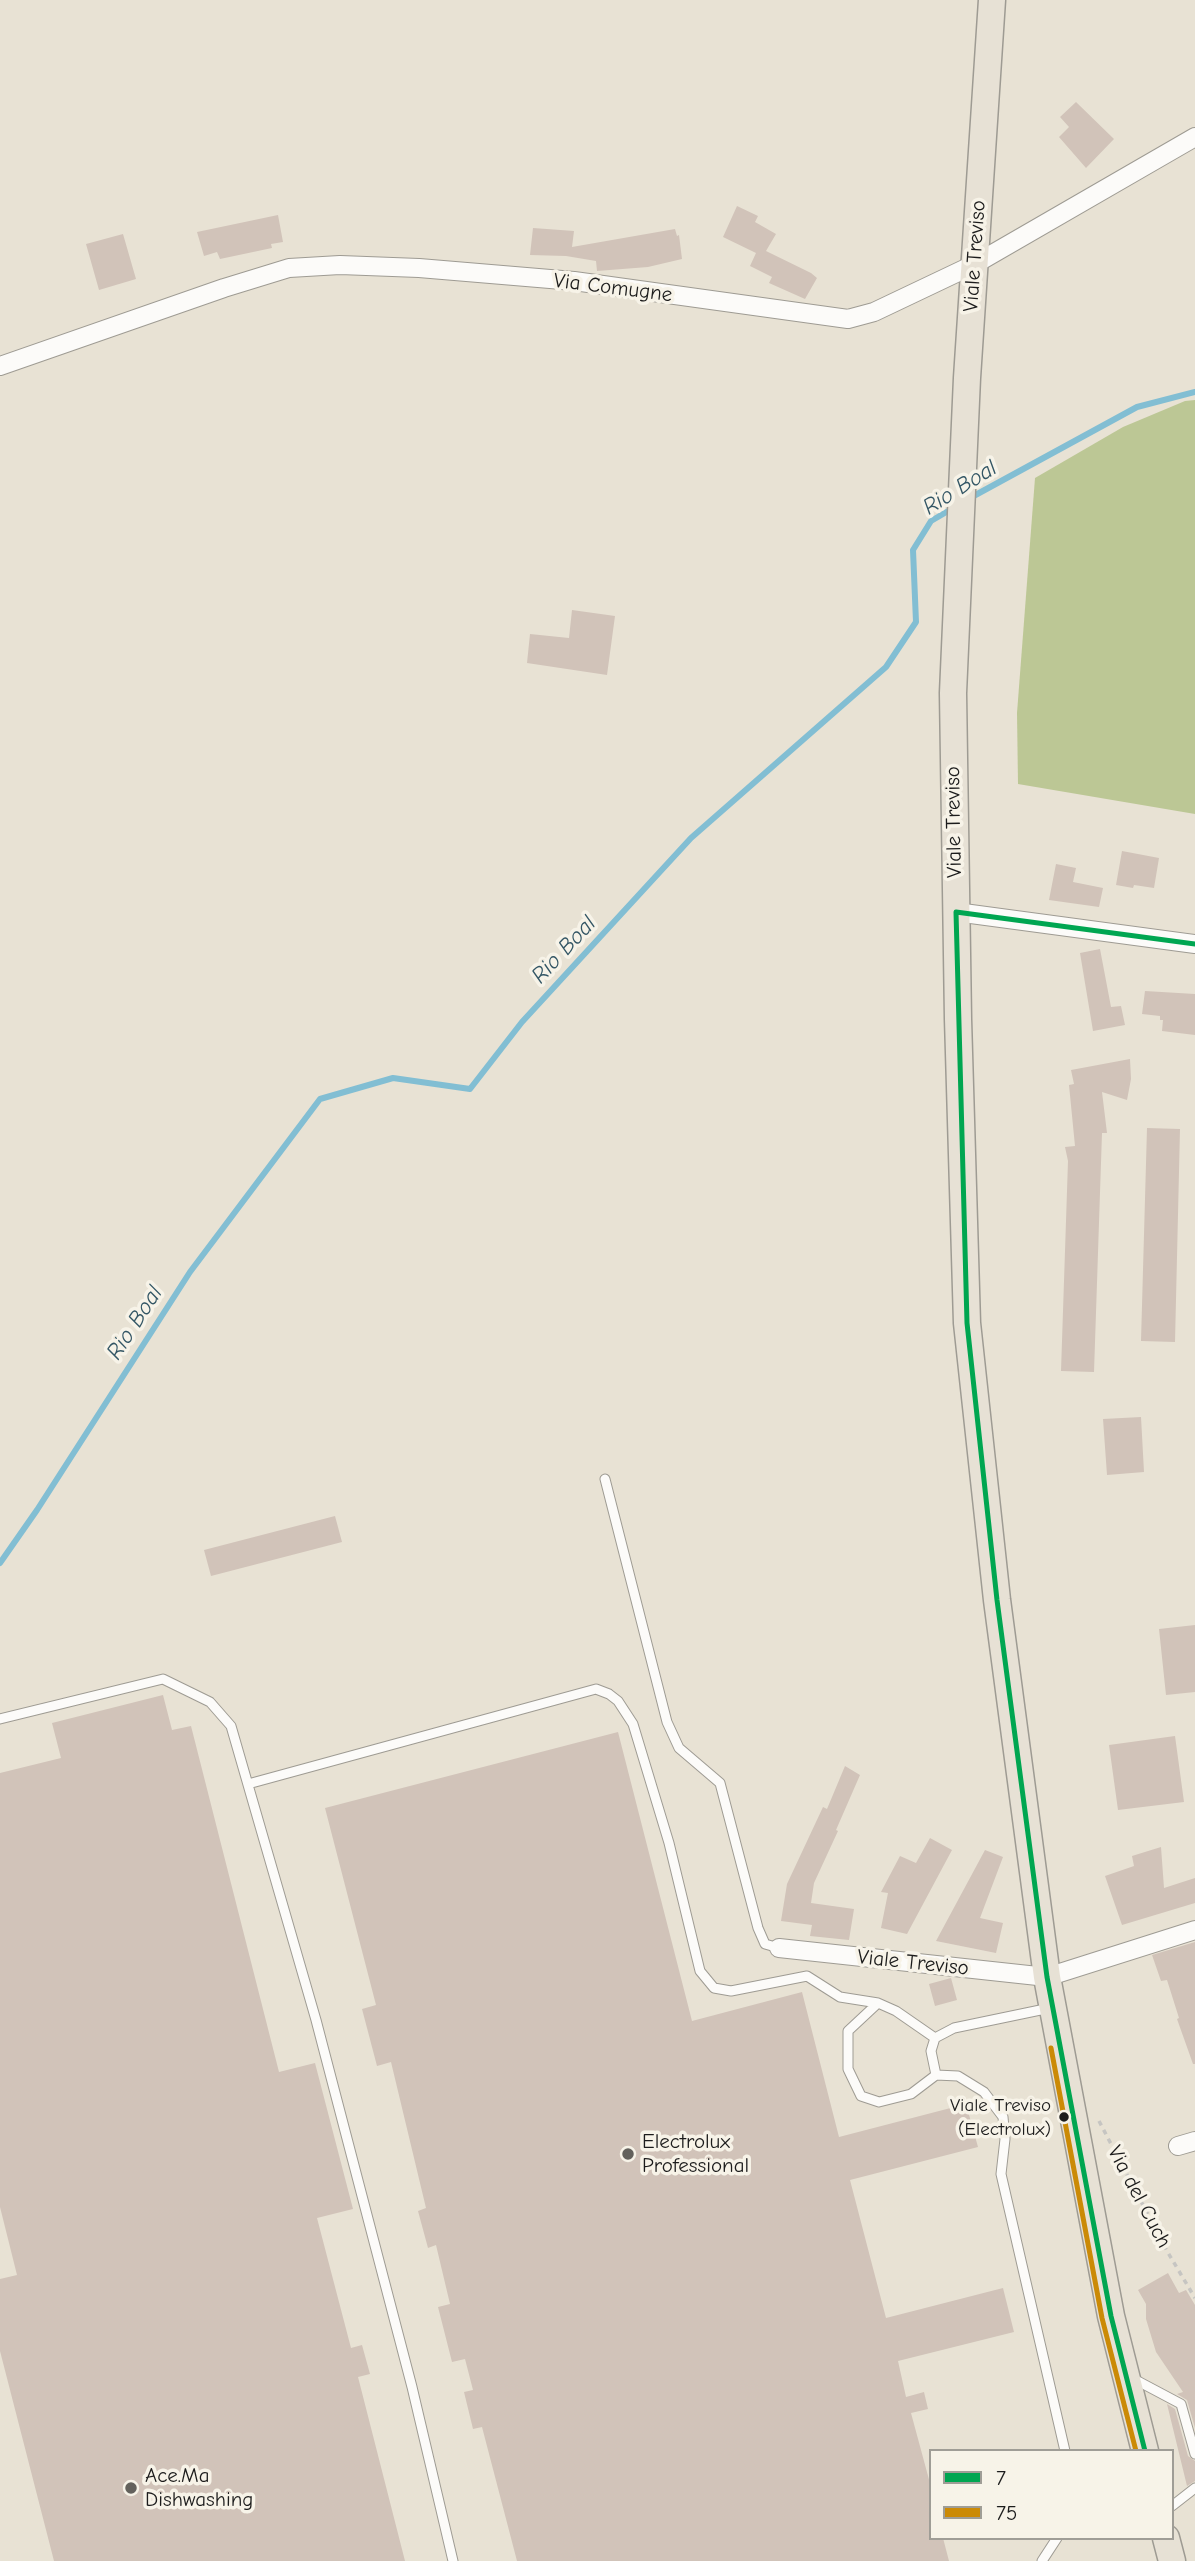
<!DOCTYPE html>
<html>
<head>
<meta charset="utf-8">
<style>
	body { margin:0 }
	#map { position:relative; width:1195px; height:2561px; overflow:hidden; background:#e8e2d4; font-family:"Comic Neue",sans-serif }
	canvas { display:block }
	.legend { position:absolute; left:929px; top:2449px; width:245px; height:91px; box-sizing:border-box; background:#f7f3e8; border:2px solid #9f9d96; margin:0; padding:9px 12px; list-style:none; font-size:21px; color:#1c1c1c }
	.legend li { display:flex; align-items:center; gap:14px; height:35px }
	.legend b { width:35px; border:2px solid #9f9d96 }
</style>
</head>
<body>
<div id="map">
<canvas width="1195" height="2561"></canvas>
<ul class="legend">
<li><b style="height:9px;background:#00a651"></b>7</li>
<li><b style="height:9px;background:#cb8a06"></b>75</li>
</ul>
</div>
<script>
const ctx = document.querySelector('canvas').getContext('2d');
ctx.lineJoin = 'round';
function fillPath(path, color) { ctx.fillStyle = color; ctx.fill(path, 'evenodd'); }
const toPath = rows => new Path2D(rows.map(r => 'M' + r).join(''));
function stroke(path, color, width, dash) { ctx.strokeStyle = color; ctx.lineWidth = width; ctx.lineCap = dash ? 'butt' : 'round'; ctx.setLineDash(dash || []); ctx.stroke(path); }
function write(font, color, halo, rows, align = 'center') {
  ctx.font = font + ' "Comic Neue",sans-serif'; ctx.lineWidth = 7; ctx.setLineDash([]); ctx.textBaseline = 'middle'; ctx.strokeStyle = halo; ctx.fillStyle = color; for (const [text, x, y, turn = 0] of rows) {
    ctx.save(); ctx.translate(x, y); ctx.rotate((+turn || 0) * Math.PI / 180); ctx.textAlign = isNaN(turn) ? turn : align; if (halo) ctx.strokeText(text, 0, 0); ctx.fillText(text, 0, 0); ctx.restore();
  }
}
fillPath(toPath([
	[1195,400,1195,814,1018,784,1017,713,1035,478,1123,427,1185,401]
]), '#bcc795');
stroke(toPath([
	[970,498,1137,407,1195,392],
	[0,1563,37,1510,190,1272,320,1099,393,1078,470,1089,522,1022,691,838,886,667,916,622,913,550,931,521,955,507]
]), '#82bed3', 6);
fillPath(toPath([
	[1076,102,1114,139,1086,168,1059,137,1069,127,1060,117],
	[737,206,758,216,755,222,776,234,766,251,811,273,817,278,805,299,769,283,772,277,750,266,756,253,723,237],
	[278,215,283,242,271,244,272,248,220,259,217,252,204,256,197,232],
	[533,228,574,231,572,247,675,229,677,236,679,235,682,259,648,267,597,271,596,261,566,256,530,255],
	[123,234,136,279,99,290,86,244],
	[572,610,615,616,607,675,527,663,530,634,569,638],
	[1122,851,1159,858,1154,888,1134,885,1133,888,1116,885],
	[1056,864,1076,868,1073,882,1103,888,1099,907,1049,900],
	[1100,949,1111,1007,1121,1006,1125,1025,1093,1031,1080,953],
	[1145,991,1195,994,1195,1035,1162,1031,1163,1020,1160,1020,1160,1016,1142,1014],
	[1130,1059,1131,1079,1127,1100,1102,1092,1107,1133,1102,1133,1094,1372,1061,1371,1068,1161,1065,1147,1075,1146,1069,1085,1074,1084,1071,1070],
	[1147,1128,1180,1129,1175,1342,1141,1341],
	[1141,1417,1144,1472,1107,1475,1103,1419],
	[335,1516,342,1542,211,1576,204,1550],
	[1195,1625,1195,1692,1166,1695,1159,1629],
	[163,1695,172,1730,191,1726,279,2072,315,2063,353,2209,317,2218,351,2348,362,2345,370,2374,358,2377,405,2561,54,2561,0,2351,0,2279,17,2275,0,2207,0,1773,61,1758,52,1723],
	[618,1732,692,2021,802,1992,839,2137,966,2104,978,2147,850,2180,886,2318,1003,2288,1014,2332,898,2361,906,2397,924,2392,928,2409,911,2413,931,2487,931,2538,943,2538,949,2561,517,2561,482,2427,473,2429,464,2392,473,2390,465,2359,452,2362,438,2307,450,2304,436,2245,428,2248,418,2211,426,2208,391,2062,377,2066,362,2009,376,2005,325,1808],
	[1175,1736,1184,1802,1118,1810,1109,1745],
	[845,1766,860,1775,836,1830,838,1831,814,1883,811,1903,854,1909,849,1940,810,1936,812,1925,781,1921,787,1884,823,1807,827,1809],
	[930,1838,952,1850,907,1934,881,1928,888,1893,881,1892,900,1856,916,1863],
	[1161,1847,1164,1888,1195,1878,1195,1903,1122,1925,1105,1876,1134,1866,1132,1856],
	[985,1850,1003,1857,980,1918,1003,1923,996,1953,936,1941],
	[1195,1942,1195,2064,1193,2064,1177,2019,1179,2018,1167,1980,1161,1981,1152,1955],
	[951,1978,957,2000,935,2006,929,1984],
	[1168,2273,1179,2293,1186,2290,1195,2305,1195,2428,1187,2400,1177,2394,1183,2392,1156,2352,1146,2319,1146,2304,1138,2290],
	[1167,2404,1175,2409,1188,2456,1195,2461,1195,2481,1187,2486]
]), '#d1c3b9');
const service = toPath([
	[605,1479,667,1722,679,1748,720,1783,758,1928,765,1944,779,1948],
	[0,1719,163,1679,210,1702,231,1726,316,2020,412,2387,453,2561],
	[248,1784,596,1689,609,1694,618,1701,633,1724,669,1843,700,1971,714,1988,731,1991,807,1976,840,1997,878,2003,896,2011,935,2038],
	[878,2003,848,2031,848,2069,861,2096,879,2102,911,2094,936,2075],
	[1050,2008,954,2028,935,2038,931,2051,936,2075,958,2076,984,2092,1003,2117,1005,2139,1001,2174,1065,2451],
	[1132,2378,1181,2404,1195,2454],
	[1172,2506,1195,2488],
	[1042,2561,1057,2538]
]);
const minor = toPath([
	[0,366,224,288,289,268,340,265,419,268,574,281,848,319,874,312,975,264,1195,137],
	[956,912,1195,944],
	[779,1948,1047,1977,1195,1930],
	[1178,2146,1195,2141]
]);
const primary = toPath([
	[992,0,967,378,953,693,958,1019,967,1323,997,1600,1047,1977,1111,2316,1145,2451],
	[1166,2538,1172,2561]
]);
stroke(service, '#9e9b93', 11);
stroke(minor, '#9e9b93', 20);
stroke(primary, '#9e9b93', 29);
stroke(toPath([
	[1099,2121,1167,2251,1195,2298]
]), '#c6c5c2', 3.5, [5, 5]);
stroke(service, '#fcfbf9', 9);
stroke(minor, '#fcfbf9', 18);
stroke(primary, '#e7e1d5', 26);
stroke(toPath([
	[956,912,967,1323,997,1600,1047,1977,1111,2316,1145,2451],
	[956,912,1195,944]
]), '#00a651', 5);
stroke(toPath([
	[1051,2048,1102,2318,1136,2451]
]), '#cb8a06', 5);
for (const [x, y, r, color] of [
	[1064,2117,6,"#1c1c1c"],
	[628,2154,7,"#63615c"],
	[131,2488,7,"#63615c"]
]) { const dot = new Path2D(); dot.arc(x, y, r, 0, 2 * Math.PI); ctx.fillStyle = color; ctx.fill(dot); stroke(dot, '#f7f3e8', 2.5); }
write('19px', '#1c1c1c', '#f7f3e8', [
	["Viale Treviso",1051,2106],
	["(Electrolux)",1051,2130]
], 'right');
write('21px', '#1c1c1c', '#f7f3e8', [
	["Viale Treviso",975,256,-86],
	["Via Comugne",613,288,7],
	["Viale Treviso",954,822,-91],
	["Viale Treviso",913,1963,6],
	["Via del Cuch",1139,2197,62]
]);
write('21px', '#1c1c1c', '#f7f3e8', [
	["Electrolux",642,2142],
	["Professional",642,2166],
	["Ace.Ma",145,2476],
	["Dishwashing",145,2500]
], 'left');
write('italic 23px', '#335665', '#f7f3e8', [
	["Rio Boal",960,488,-32],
	["Rio Boal",564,950,-47],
	["Rio Boal",135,1323,-57]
]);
</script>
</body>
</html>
